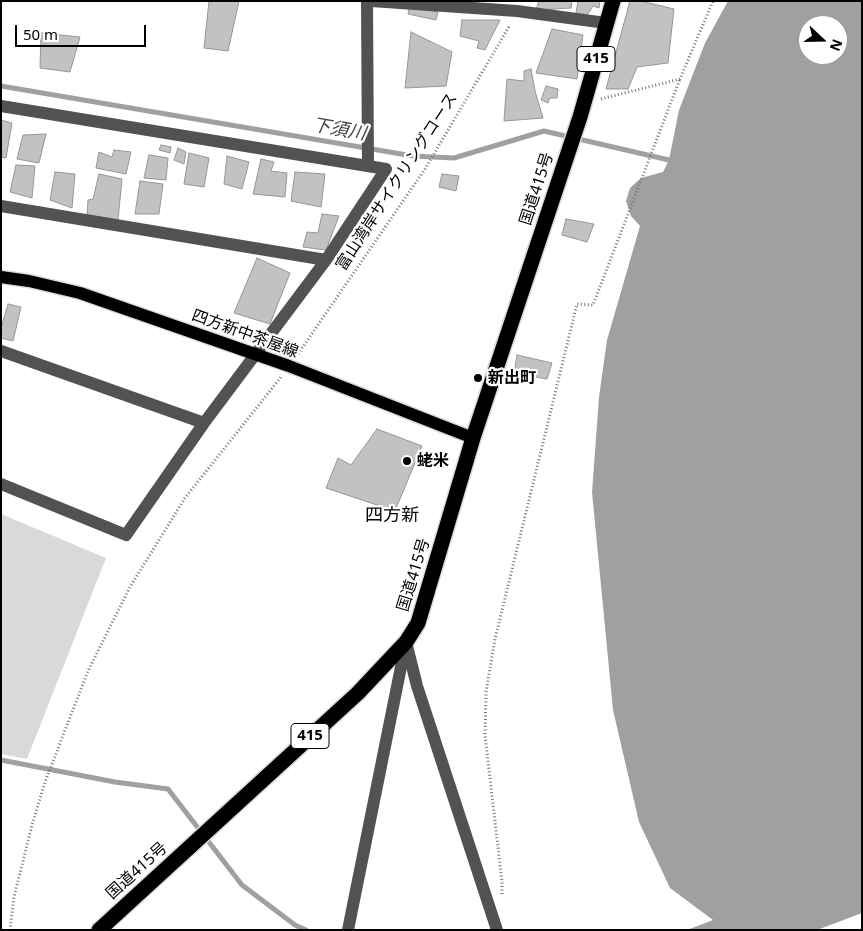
<!DOCTYPE html>
<html>
<head>
<meta charset="utf-8">
<style>
	body { margin:0 }
	#map { position:relative; width:863px; height:931px; overflow:hidden; background:#fff; font-family:"Noto Sans",sans-serif }
	canvas { display:block }
	.frame { position:absolute; inset:0; border:2px solid #000; pointer-events:none }
	.north { position:absolute; left:798px; top:15px; width:50px; height:50px; box-sizing:border-box; background:#fff; border:1px solid #999; border-radius:50%; rotate:111deg; font-size:14px; font-weight:700; line-height:20px; text-align:center; color:#000 }
	.north::after { content:''; display:block; margin:auto; width:18px; height:22px; background:#000; clip-path:polygon(50% 0,100% 100%,50% 72%,0 100%) }
	.scale { position:absolute; left:15px; top:25px; width:131px; height:22px; box-sizing:border-box; border:2px solid #000; border-top:0; padding-left:6px; font-size:15px; line-height:18px; white-space:nowrap; color:#000; -webkit-text-stroke:4px #fff; paint-order:stroke }
</style>
</head>
<body>
<div id="map">
<canvas width="863" height="931"></canvas>
<div class="frame"></div>
<div class="north">N</div>
<div class="scale">50 m</div>
</div>
<script>
const ctx = document.querySelector('canvas').getContext('2d');
ctx.lineJoin = 'round';
function fillPath(path, color) { ctx.fillStyle = color; ctx.fill(path, 'evenodd'); }
const toPath = rows => new Path2D(rows.map(r => 'M' + r).join(''));
function stroke(path, color, width, dash) { ctx.strokeStyle = color; ctx.lineWidth = width; ctx.lineCap = dash ? 'butt' : 'round'; ctx.setLineDash(dash || []); ctx.stroke(path); }
function write(font, color, halo, rows, align = 'center') {
  ctx.font = font + ' "Noto Sans","Noto Sans JP",sans-serif'; ctx.lineWidth = 4.5; ctx.setLineDash([]); ctx.textBaseline = 'middle'; ctx.strokeStyle = halo; ctx.fillStyle = color; for (const [text, x, y, turn = 0] of rows) {
    ctx.save(); ctx.translate(x, y); ctx.rotate((+turn || 0) * Math.PI / 180); ctx.textAlign = isNaN(turn) ? turn : align; if (halo) ctx.strokeText(text, 0, 0); ctx.fillText(text, 0, 0); ctx.restore();
  }
}
fillPath(toPath([
	[1,514,106,558,27,759,1,754]
]), '#d9d9d9');
fillPath(toPath([
	[728,1,862,1,862,913,817,930,687,930,713,920,670,888,639,822,613,710,592,492,599,397,607,340,640,226,631,216,626,201,630,188,641,178,663,172,669,160,679,110,705,43],
	[808,25,838,25,838,55,808,55]
]), '#a0a0a0');
stroke(toPath([
	[1,86,413,156,454,158,544,131,669,160],
	[1,760,115,782,168,789,242,885,295,925,306,930]
]), '#a0a0a0', 5);
const building = toPath([
	[209,1,239,1,228,51,204,48,209,1],
	[539,1,572,1,571,8,536,10,539,1],
	[578,1,600,1,599,8,593,6,587,15,576,13,578,1],
	[630,1,641,1,674,9,668,63,637,67,628,89,606,89,630,1],
	[409,7,438,12,436,20,408,14,409,7],
	[462,20,500,20,485,50,477,48,479,41,460,36,462,20],
	[552,29,583,35,577,79,536,73,552,29],
	[411,32,452,52,446,86,405,88,411,32],
	[41,33,80,37,70,72,40,68,41,33],
	[531,69,535,91,543,118,504,121,507,79,524,81,524,71,531,69],
	[546,86,558,89,557,98,550,98,548,103,541,100,546,86],
	[1,120,12,123,6,158,1,157,1,120],
	[46,134,39,163,17,159,23,135,46,134],
	[161,145,171,147,170,153,159,150,161,145],
	[178,148,186,152,184,164,174,160,178,148],
	[114,150,131,152,126,174,96,168,99,152,112,157,114,150],
	[189,153,209,158,204,187,184,184,189,153],
	[149,155,168,158,166,180,144,178,149,155],
	[227,156,249,162,242,189,224,184,227,156],
	[261,159,274,162,271,171,287,173,285,197,253,194,261,159],
	[16,165,35,166,32,198,10,192,16,165],
	[55,172,75,174,72,208,50,200,55,172],
	[295,172,325,174,321,207,291,201,295,172],
	[99,174,122,179,118,220,87,215,88,200,93,199,99,174],
	[442,174,459,176,456,191,439,187,442,174],
	[140,181,163,184,159,214,135,214,140,181],
	[322,214,339,216,326,250,303,247,307,232,318,233,322,214],
	[566,219,594,224,587,242,562,235,566,219],
	[257,258,290,273,270,324,234,313,257,258],
	[8,304,21,307,13,341,1,338,1,328,8,304],
	[517,355,552,363,547,379,514,373,517,355],
	[377,429,422,446,395,511,326,488,338,458,351,465,377,429]
]);
fillPath(building, '#c2c2c2');
stroke(building, '#969696', 1);
const major = toPath([
	[1,277,29,281,80,293,289,366,473,438]
]);
const highway = toPath([
	[99,930,358,693,406,642,418,623,473,438,580,117,613,1]
]);
stroke(major, '#dbdbdb', 15);
stroke(highway, '#dbdbdb', 18);
stroke(toPath([
	[601,99,680,79,713,1],
	[298,354,425,169,510,25],
	[502,894,502,882,485,735,486,692,495,639,577,304,593,305,680,79],
	[10,930,14,897,32,825,45,782,88,671,130,587,185,498,281,377]
]), '#747474', 3, [1, 2.5]);
stroke(toPath([
	[367,1,368,166],
	[371,1,517,11,606,23],
	[1,106,386,169,326,260,204,423,126,535,1,484],
	[1,206,326,260],
	[1,351,204,423],
	[406,642,417,686,497,930],
	[348,930,405,647]
]), '#525252', 12);
stroke(major, '#000', 12);
stroke(highway, '#000', 15);
for (const [x, y, r, color] of [
	[478,378,5,"#000"],
	[407,461,5,"#000"]
]) { const dot = new Path2D(); dot.arc(x, y, r, 0, 2 * Math.PI); ctx.fillStyle = color; ctx.fill(dot); stroke(dot, '#fff', 2); }
for (const [x, y, w] of [
	[596,59,38],
	[310,736,38]
]) { const box = new Path2D(); box.roundRect(x - w / 2, y - 12.5, w, 25, 4); ctx.fillStyle = '#fff'; ctx.fill(box); stroke(box, '#000', 1); }
write('bold 15px', '#000', null, [
	["415",596,59],
	["415",310,736]
]);
write('16px', '#000', '#fff', [
	["富山湾岸サイクリングコース",397,182,-57],
	["国道415号",537,189,-72],
	["四方新中茶屋線",245,334,20],
	["国道415号",414,575,-73],
	["国道415号",137,871,-42]
]);
write('bold 16px', '#000', '#fff', [
	["新出町",488,378],
	["蛯米",417,461]
], 'left');
write('italic 18px', '#414141', '#fff', [
	["下須川",339,130,10]
]);
write('18px', '#000', '#fff', [
	["四方新",392,516]
]);
</script>
</body>
</html>
